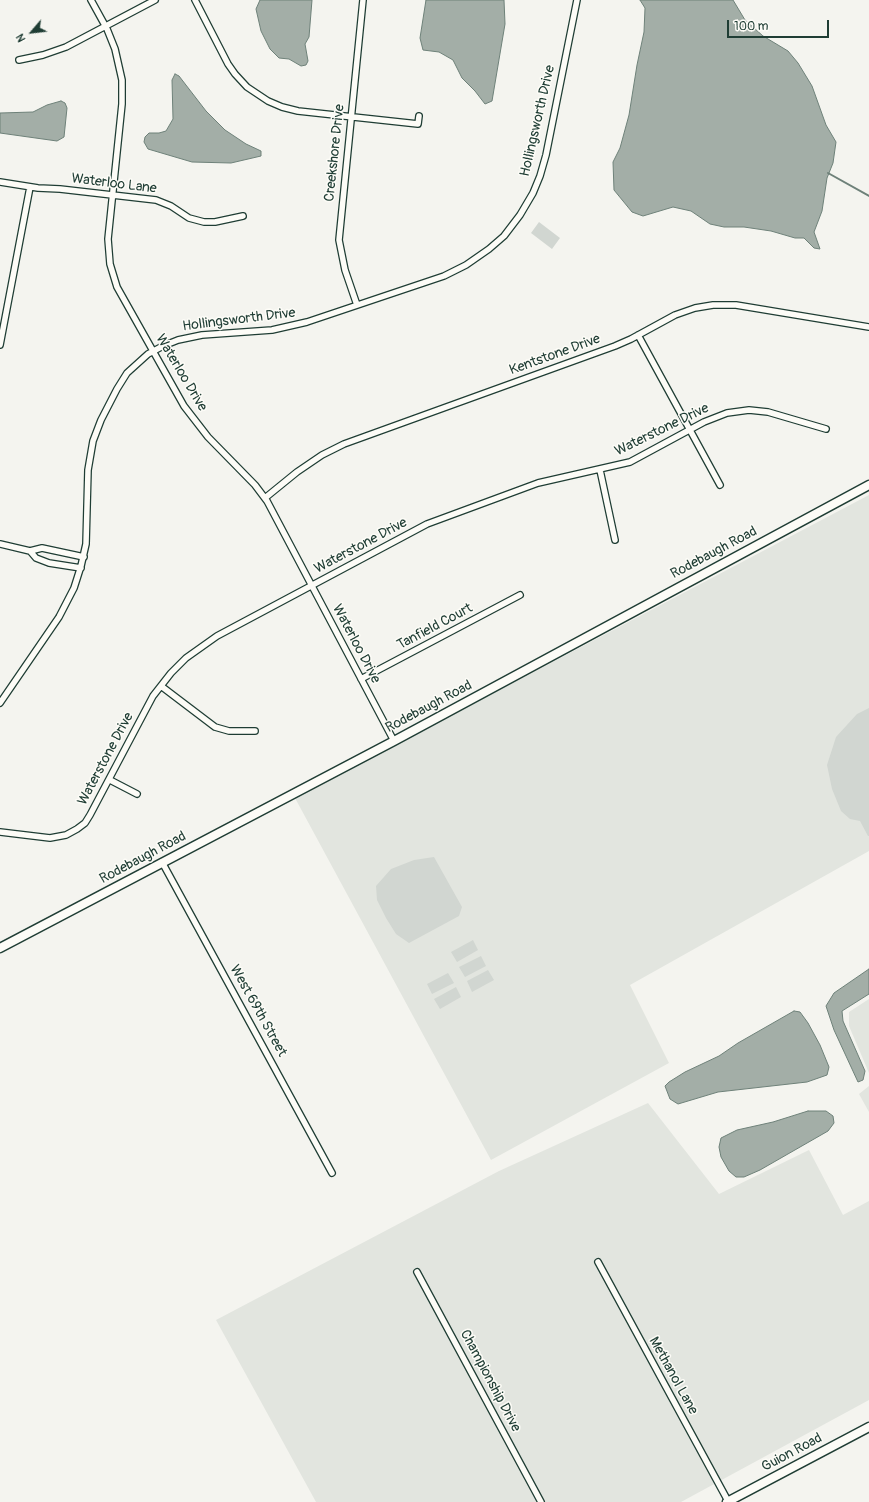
<!DOCTYPE html>
<html>
<head>
<meta charset="utf-8">
<style>
	body { margin:0 }
	#map { position:relative; width:869px; height:1502px; overflow:hidden; background:#f4f4ef; font-family:Pangolin,sans-serif }
	canvas { display:block }
	.north { position:absolute; left:12px; top:12px; width:40px; height:40px; -webkit-text-stroke:3px #fdfcf7; paint-order:stroke; rotate:242deg; font-size:11px; font-weight:700; line-height:16px; text-align:center; color:#1f3d34 }
	.north::after { content:''; display:block; margin:auto; width:14px; height:18px; background:#1f3d34; clip-path:polygon(50% 0,100% 100%,50% 72%,0 100%) }
	.scale { position:absolute; left:727px; top:20px; width:102px; height:18px; box-sizing:border-box; border:2px solid #1f3d34; border-top:0; padding-left:5px; font-size:12px; line-height:14px; white-space:nowrap; color:#1f3d34; -webkit-text-stroke:3px #fdfcf7; paint-order:stroke }
</style>
</head>
<body>
<div id="map">
<canvas width="869" height="1502"></canvas>
<div class="north">N</div>
<div class="scale">100 m</div>
</div>
<script>
const ctx = document.querySelector('canvas').getContext('2d');
ctx.lineJoin = 'round';
function fillPath(path, color) { ctx.fillStyle = color; ctx.fill(path, 'evenodd'); }
const toPath = rows => new Path2D(rows.map(r => 'M' + r).join(''));
function stroke(path, color, width, dash) { ctx.strokeStyle = color; ctx.lineWidth = width; ctx.lineCap = dash ? 'butt' : 'round'; ctx.setLineDash(dash || []); ctx.stroke(path); }
function write(font, color, halo, rows, align = 'center') {
  ctx.font = font + ' Pangolin,sans-serif'; ctx.lineWidth = 3; ctx.setLineDash([]); ctx.textBaseline = 'middle'; ctx.strokeStyle = halo; ctx.fillStyle = color; for (const [text, x, y, turn = 0] of rows) {
    ctx.save(); ctx.translate(x, y); ctx.rotate((+turn || 0) * Math.PI / 180); ctx.textAlign = isNaN(turn) ? turn : align; if (halo) ctx.strokeText(text, 0, 0); ctx.fillText(text, 0, 0); ctx.restore();
  }
}
fillPath(toPath([
	[869,495,869,851,630,985,669,1063,491,1160,295,798],
	[869,999,869,1073,849,1026,849,1012],
	[869,1086,869,1112,859,1094],
	[648,1103,719,1194,809,1150,843,1215,869,1201,869,1400,681,1502,316,1502,216,1320,499,1171]
]), '#e2e5df');
fillPath(toPath([
	[539,222,560,238,552,249,531,233],
	[869,708,869,836,868,836,860,821,850,819,841,811,832,789,827,765,836,737,857,714],
	[434,857,462,907,459,916,409,943,396,934,386,918,377,900,376,886,391,869,414,860],
	[473,940,478,950,457,962,451,952],
	[481,956,486,966,465,977,459,967],
	[488,970,494,980,472,992,467,981],
	[448,973,454,983,432,994,427,984],
	[456,987,461,997,440,1009,434,999]
]), '#d1d6d1');
const water = toPath([
	[260,0,312,0,309,37,305,44,308,61,306,65,301,66,289,59,279,58,270,49,261,31,256,9,260,0],
	[426,0,504,0,505,24,492,101,485,104,475,91,462,78,453,60,439,52,423,50,420,38,426,0],
	[640,0,733,0,745,20,763,36,788,51,798,63,812,86,826,125,836,142,833,163,827,178,822,211,814,232,820,249,814,248,804,238,795,238,771,231,744,227,724,227,710,224,691,211,673,207,643,216,632,212,614,190,613,162,620,148,629,115,637,65,644,32,645,8,640,0],
	[175,74,179,76,206,111,225,130,246,144,261,151,261,156,231,163,192,162,148,149,144,142,145,137,149,133,159,133,166,131,173,119,172,80,175,74],
	[61,101,65,103,67,108,64,137,57,141,0,133,0,113,33,112,47,105,61,101],
	[869,969,869,994,842,1011,843,1021,865,1071,863,1080,858,1082,834,1030,826,1006,834,993,869,969],
	[794,1011,800,1012,808,1023,820,1045,829,1067,827,1075,807,1082,718,1092,678,1104,670,1099,665,1086,669,1082,685,1072,719,1056,738,1043,794,1011],
	[808,1111,826,1111,833,1116,834,1123,828,1131,760,1170,744,1177,736,1177,729,1171,721,1157,719,1147,721,1138,737,1130,773,1122,808,1111]
]);
fillPath(water, '#a3aea7');
stroke(water, '#6e8179', 1);
stroke(toPath([
	[828,173,869,196]
]), '#6e8179', 2);
const street = toPath([
	[91,0,107,29,115,49,122,80,122,104,108,239,110,264,117,287,184,406,208,437,255,485,267,501,394,741],
	[195,0,228,64,235,74,247,87,268,101,282,107,298,111,418,124,419,116],
	[19,60,43,55,66,47,155,0],
	[0,182,38,188,60,189,156,200,171,206,189,218,204,222,215,222,243,216],
	[357,305,345,270,339,240,363,0],
	[638,335,720,485],
	[0,345,30,187],
	[600,470,615,540],
	[265,498,297,472,322,455,344,444,615,346,631,339,675,315,695,308,713,305,736,305,869,327],
	[0,544,30,551,42,548,84,557],
	[30,551,36,558,49,563,81,568],
	[361,679,520,595],
	[161,686,215,727,229,731,255,731],
	[0,703,59,617,74,588,81,566,86,544,88,470,93,441,101,420,117,389,127,373,148,354,163,346,178,340,202,335,272,330,307,322,444,276,466,265,489,249,504,236,520,215,533,193,540,176,546,155,577,0],
	[110,780,137,794],
	[0,832,50,838,66,835,77,829,85,823,90,815,153,696,171,673,186,658,217,636,427,524,538,483,630,462,704,422,727,413,749,410,768,412,826,429],
	[162,862,332,1173],
	[598,1262,728,1501],
	[417,1272,541,1502]
]);
const secondary = toPath([
	[0,948,394,741,869,485],
	[727,1502,869,1427]
]);
stroke(street, '#1f3d34', 8);
stroke(secondary, '#1f3d34', 11);
stroke(street, '#fdfcf7', 5.5);
stroke(secondary, '#fdfcf7', 8);
write('14px', '#1f3d34', '#fdfcf7', [
	["Hollingsworth Drive",538,121,-77],
	["Creekshore Drive",335,153,-84],
	["Waterloo Lane",114,184,7],
	["Hollingsworth Drive",239,320,-7],
	["Kentstone Drive",555,355,-20],
	["Waterloo Drive",181,373,59],
	["Waterstone Drive",662,430,-26],
	["Waterstone Drive",361,546,-28],
	["Rodebaugh Road",714,553,-28],
	["Tanfield Court",435,627,-28],
	["Waterloo Drive",356,644,62],
	["Rodebaugh Road",429,707,-28],
	["Waterstone Drive",106,759,-62],
	["Rodebaugh Road",143,858,-28],
	["West 69th Street",258,1011,61],
	["Methanol Lane",673,1376,61],
	["Championship Drive",490,1381,62],
	["Guion Road",792,1453,-28]
]);
</script>
</body>
</html>
